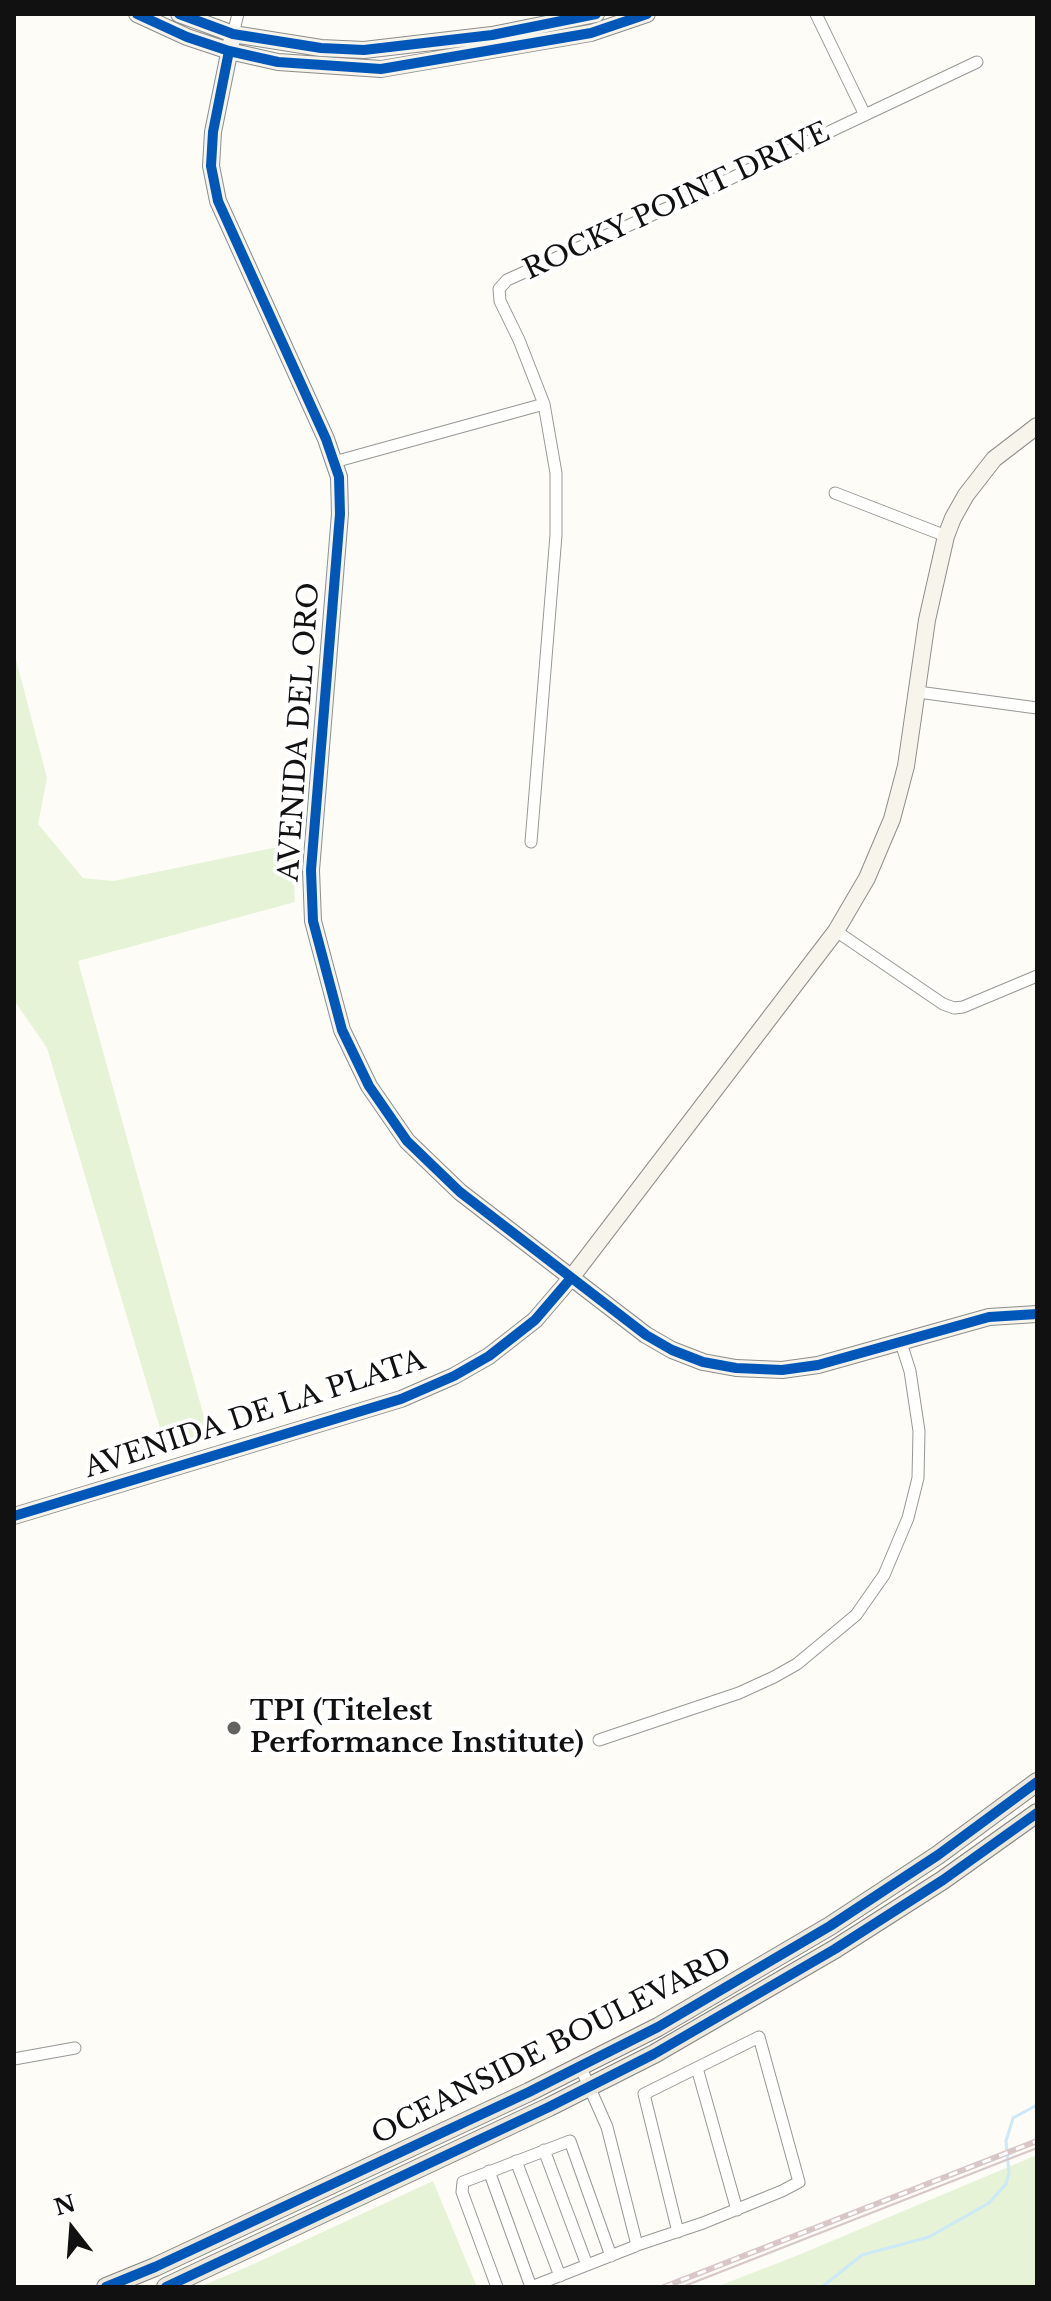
<!DOCTYPE html>
<html>
<head>
<meta charset="utf-8">
<style>
	body { margin:0 }
	#map { position:relative; width:1051px; height:2301px; overflow:hidden; background:#fdfcf7; font-family:"Libre Baskerville",serif }
	canvas { display:block }
	.frame { position:absolute; inset:0; border:16px solid #111; pointer-events:none }
	.north { position:absolute; left:32px; top:2189px; width:80px; height:80px; -webkit-text-stroke:6px #fff; paint-order:stroke; rotate:343deg; font-size:22px; font-weight:700; line-height:32px; text-align:center; color:#111 }
	.north::after { content:''; display:block; margin:auto; width:28px; height:36px; background:#111; clip-path:polygon(50% 0,100% 100%,50% 72%,0 100%) }
</style>
</head>
<body>
<div id="map">
<canvas width="1051" height="2301"></canvas>
<div class="frame"></div>
<div class="north">N</div>
</div>
<script>
const ctx = document.querySelector('canvas').getContext('2d');
ctx.lineJoin = 'round';
function fillPath(path, color) { ctx.fillStyle = color; ctx.fill(path, 'evenodd'); }
const toPath = rows => new Path2D(rows.map(r => 'M' + r).join(''));
function stroke(path, color, width, dash) { ctx.strokeStyle = color; ctx.lineWidth = width; ctx.lineCap = dash ? 'butt' : 'round'; ctx.setLineDash(dash || []); ctx.stroke(path); }
function write(font, color, halo, rows, align = 'center') {
  ctx.font = font + ' "Libre Baskerville",serif'; ctx.lineWidth = 8; ctx.setLineDash([]); ctx.textBaseline = 'middle'; ctx.strokeStyle = halo; ctx.fillStyle = color; for (const [text, x, y, turn = 0] of rows) {
    ctx.save(); ctx.translate(x, y); ctx.rotate((+turn || 0) * Math.PI / 180); ctx.textAlign = isNaN(turn) ? turn : align; if (halo) ctx.strokeText(text, 0, 0); ctx.fillText(text, 0, 0); ctx.restore();
  }
}
fillPath(toPath([
	[14,652,47,778,38,824,83,878,113,881,292,844,295,902,78,961,209,1435,168,1455,47,1048,14,1000],
	[1037,2155,1037,2287,716,2287,796,2256],
	[433,2181,477,2287,199,2287,247,2267]
]), '#e7f3d7');
stroke(toPath([
	[822,2287,862,2255,929,2237,989,2203,1006,2184,1009,2173,1006,2141,1013,2118,1037,2105]
]), '#cde8f7', 3);
const street = toPath([
	[816,14,865,115],
	[233,34,238,14],
	[334,462,544,404],
	[835,493,946,536],
	[918,692,1037,708],
	[531,842,556,535,556,473,544,404,519,340,500,301,499,289,507,280,685,200,977,62],
	[836,931,943,1004,954,1008,963,1007,1037,976],
	[599,1740,739,1693,774,1677,797,1664,856,1615,884,1575,908,1518,918,1478,919,1431,910,1371,901,1343],
	[14,2059,75,2048],
	[580,2066,607,2127,637,2245],
	[697,2068,737,2210],
	[544,2150,587,2265],
	[516,2161,560,2276],
	[489,2171,531,2287],
	[497,2287,462,2192,463,2182,570,2141,611,2256],
	[531,2287,633,2247,637,2245,703,2223,782,2191,799,2182,759,2037,644,2094,678,2232]
]);
const secondary = toPath([
	[137,14,187,37,229,51,278,62,381,69,591,33,647,14],
	[179,14,233,34,321,48,364,50,492,35,596,14],
	[233,34,213,132,211,166,218,201,326,439,339,477,340,514,311,870,313,921,342,1030,369,1086,407,1141,460,1192,646,1335,672,1350,703,1362,736,1368,782,1370,818,1365,989,1317,1037,1314],
	[14,1516,401,1399,454,1376,489,1356,535,1320,571,1278,836,931,867,878,892,819,906,766,927,620,946,536,953,518,966,495,994,459,1037,426]
]);
const primary = toPath([
	[106,2287,155,2267,529,2092,658,2027,830,1926,938,1855,1037,1782],
	[166,2287,549,2107,654,2054,835,1949,943,1880,1037,1813]
]);
stroke(street, '#979795', 13);
stroke(secondary, '#8e8d8b', 18);
stroke(primary, '#858482', 20);
stroke(street, '#fffffe', 11);
stroke(secondary, '#f6f4eb', 16);
stroke(primary, '#ede9dc', 18);
stroke(toPath([
	[682,2287,1037,2148]
]), '#d9c6c7', 2);
const rail = toPath([
	[664,2287,1037,2141]
]);
stroke(rail, '#d9c6c7', 6);
stroke(rail, '#fff', 3, [9]);
stroke(toPath([
	[137,14,187,37,229,51,278,62,381,69,591,33,647,14],
	[179,14,233,34,321,48,364,50,492,35,596,14],
	[229,51,213,132,211,166,218,201,326,439,339,477,340,514,311,870,313,921,342,1030,369,1086,407,1141,460,1192,646,1335,672,1350,703,1362,736,1368,782,1370,818,1365,989,1317,1037,1314],
	[14,1516,401,1399,454,1376,489,1356,535,1320,571,1278],
	[106,2287,155,2267,529,2092,658,2027,830,1926,938,1855,1037,1782],
	[166,2287,549,2107,654,2054,835,1949,943,1880,1037,1813]
]), '#0057b8', 10);
for (const [x, y, r, color] of [
	[234,1728,8,"#646362"]
]) { const dot = new Path2D(); dot.arc(x, y, r, 0, 2 * Math.PI); ctx.fillStyle = color; ctx.fill(dot); stroke(dot, '#fff', 3); }
write('28px', '#111', '#fff', [
	["ROCKY POINT DRIVE",677,202,-25],
	["AVENIDA DEL ORO",300,732,-86],
	["AVENIDA DE LA PLATA",255,1415,-18],
	["OCEANSIDE BOULEVARD",552,2047,-27]
]);
write('bold 28px', '#111', '#fff', [
	["TPI (Titelest",250,1712],
	["Performance Institute)",250,1744]
], 'left');
</script>
</body>
</html>
